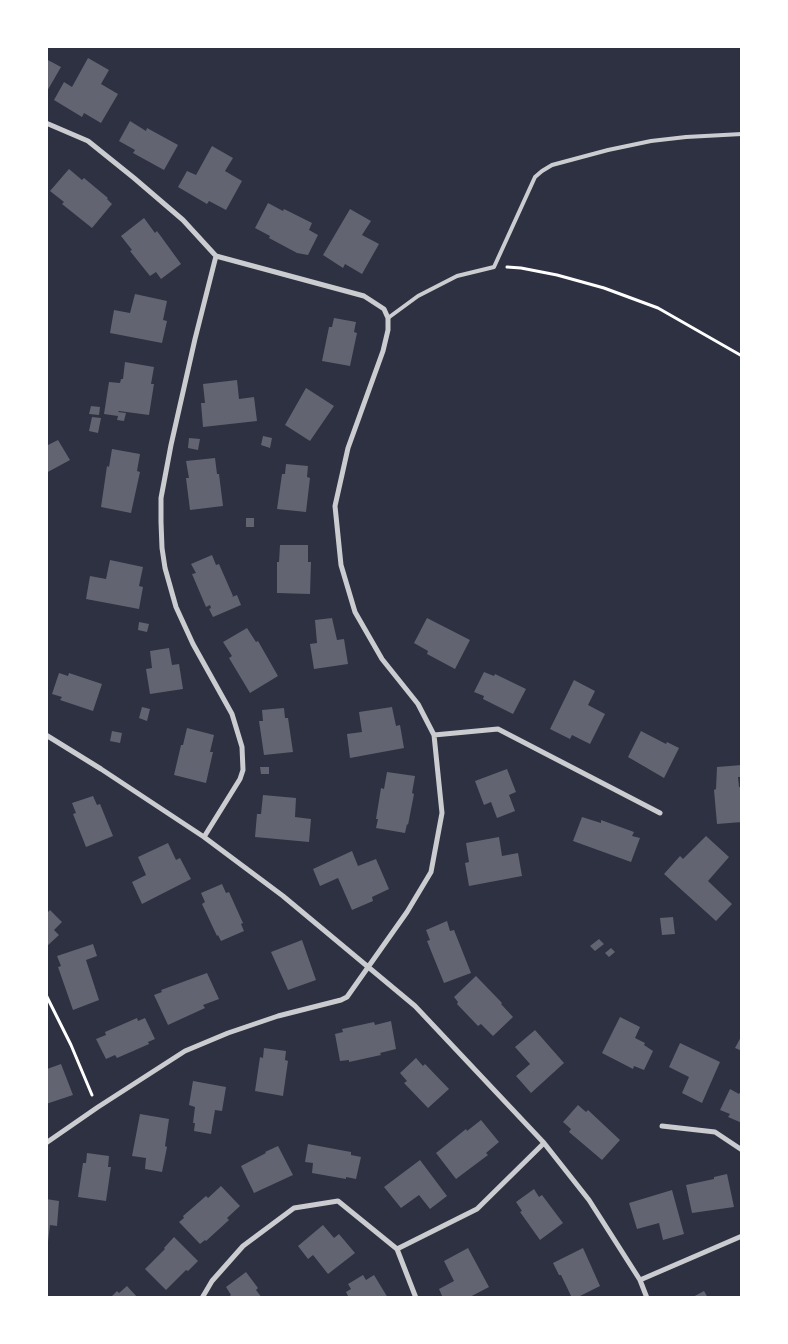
<!DOCTYPE html>
<html>
<head>
<meta charset="utf-8">
<style>
	body { margin:0 }
	#map { position:relative; width:788px; height:1344px; overflow:hidden; background:#2d3142; font-family:"Noto Serif",serif }
	canvas { display:block }
	.frame { position:absolute; inset:0; border:48px solid #fff; pointer-events:none }
</style>
</head>
<body>
<div id="map">
<canvas width="788" height="1344"></canvas>
<div class="frame"></div>
</div>
<script>
const ctx = document.querySelector('canvas').getContext('2d');
ctx.lineJoin = 'round';
function fillPath(path, color) { ctx.fillStyle = color; ctx.fill(path, 'evenodd'); }
const toPath = rows => new Path2D(rows.map(r => 'M' + r).join(''));
function stroke(path, color, width, dash) { ctx.strokeStyle = color; ctx.lineWidth = width; ctx.lineCap = dash ? 'butt' : 'round'; ctx.setLineDash(dash || []); ctx.stroke(path); }
fillPath(toPath([
	[88,58,109,70,101,84,118,94,101,123,84,113,82,117,54,100,64,82,72,87],
	[46,59,61,67,46,93],
	[130,121,146,131,147,128,178,145,164,170,133,153,135,150,119,141],
	[212,146,233,158,225,171,242,181,226,210,209,201,207,204,178,187,187,171,196,175],
	[69,169,82,180,84,178,108,198,107,199,112,204,92,228,62,204,64,202,50,191],
	[268,203,283,211,284,209,312,223,309,230,318,235,308,255,297,253,269,238,270,236,255,228],
	[350,209,371,221,362,235,379,244,362,274,345,264,343,268,323,255],
	[144,218,155,233,157,231,181,264,161,279,156,272,150,276,130,251,132,250,121,236],
	[135,294,167,301,163,320,167,321,162,343,110,333,114,310,130,313],
	[334,318,356,322,354,332,357,333,350,366,322,361,329,327,332,327],
	[125,362,154,367,151,384,154,384,149,415,119,411,118,412,126,413,124,421,117,420,118,416,104,414,109,382,120,383,121,379,123,379],
	[237,380,239,399,254,397,257,421,203,427,201,403,205,403,203,384],
	[306,388,334,406,310,441,285,425],
	[91,406,100,407,99,415,89,414],
	[92,417,101,418,98,433,89,431],
	[263,436,272,438,270,448,261,445],
	[189,438,200,439,198,450,188,448],
	[58,440,70,460,46,473,46,446],
	[112,449,140,454,137,471,140,472,131,513,101,507,107,466,109,467],
	[215,458,217,474,219,474,223,506,190,510,186,478,189,478,186,461],
	[286,464,308,466,307,477,310,478,306,512,277,509,282,474,285,474],
	[246,518,254,518,254,527,246,527],
	[280,545,308,545,308,562,311,562,310,594,277,593,277,562,279,562],
	[212,555,216,565,219,564,233,596,232,597,237,595,241,605,213,617,209,609,211,608,210,605,206,607,192,574,196,573,191,564],
	[110,560,143,567,139,586,143,587,139,609,86,599,90,576,106,579],
	[332,618,337,640,344,639,348,664,314,669,310,644,317,643,315,620],
	[427,618,470,640,455,669,427,654,428,651,414,643],
	[139,622,149,624,147,632,138,630],
	[247,628,256,642,258,641,278,676,250,693,229,658,232,656,223,642],
	[169,648,172,665,179,664,183,689,150,694,146,669,152,668,150,651],
	[484,672,494,676,495,674,526,689,513,714,483,699,484,696,474,692],
	[59,673,68,676,69,673,102,684,93,711,60,700,62,697,52,694],
	[574,680,595,691,588,705,605,714,590,744,572,735,570,739,550,729],
	[142,707,150,709,147,721,139,718],
	[392,707,396,726,400,725,404,748,350,758,347,734,362,732,359,712],
	[284,708,285,718,288,718,293,752,264,755,259,721,263,721,262,710],
	[187,728,214,735,210,752,213,752,206,783,174,775,181,745,183,745],
	[112,731,122,733,120,743,110,741],
	[641,731,666,744,667,742,679,748,664,778,628,757],
	[742,765,742,777,738,777,739,787,742,787,742,822,717,824,714,790,716,789,717,767],
	[260,767,269,767,269,774,261,774],
	[507,769,516,792,509,795,515,811,497,818,491,802,484,805,475,781],
	[387,772,415,776,412,793,414,794,408,825,407,824,405,833,376,828,378,819,376,819,381,788,384,789],
	[263,795,296,798,295,817,311,819,309,842,255,837,257,814,261,814],
	[93,796,97,805,100,804,113,836,86,847,73,814,76,813,72,803],
	[582,817,601,823,601,820,634,832,632,836,640,838,631,862,573,841],
	[706,836,729,857,708,881,732,904,716,921,664,874,680,856,683,859],
	[499,837,502,856,518,853,522,876,469,886,465,863,469,862,466,843],
	[168,843,176,860,180,858,191,879,142,904,132,882,146,875,138,857],
	[352,851,358,866,376,859,389,889,372,897,373,901,352,910,338,878,320,886,313,869],
	[222,884,226,893,229,892,243,923,241,924,244,931,221,941,218,935,217,936,202,904,205,902,201,893],
	[50,910,62,922,54,930,59,935,46,947,46,911,48,912],
	[673,917,675,934,662,935,660,918],
	[447,921,450,931,454,930,471,973,444,983,427,941,430,940,426,930],
	[599,939,604,944,595,951,590,946],
	[302,940,316,980,288,990,271,952],
	[93,944,97,956,86,960,99,1000,73,1010,58,967,61,966,57,956],
	[611,948,615,952,609,957,605,953],
	[207,973,219,999,203,1005,205,1008,168,1025,154,995,162,992,161,990],
	[476,976,502,1003,501,1004,513,1017,493,1036,481,1024,478,1026,457,1004,458,1002,454,997],
	[620,1017,640,1027,635,1038,645,1043,644,1045,653,1051,644,1070,634,1066,633,1069,602,1053],
	[137,1018,138,1021,145,1018,155,1039,148,1042,149,1044,117,1058,115,1055,106,1059,96,1039,106,1035,105,1032],
	[391,1021,396,1049,380,1053,381,1055,349,1062,349,1060,340,1061,335,1034,343,1032,342,1029,374,1022,375,1025],
	[535,1030,564,1063,531,1093,516,1076,530,1064,515,1047],
	[742,1035,742,1051,735,1048],
	[680,1043,720,1062,702,1103,682,1093,689,1077,669,1067],
	[264,1048,286,1051,285,1060,288,1061,283,1096,255,1091,260,1057,263,1058],
	[416,1058,423,1066,425,1064,449,1089,428,1108,404,1083,407,1081,400,1073],
	[61,1064,73,1095,46,1104,46,1072,48,1071,47,1069],
	[193,1081,226,1087,222,1111,215,1110,211,1134,194,1131,195,1123,193,1123,195,1107,189,1105],
	[730,1089,739,1094,742,1089,742,1123,728,1117,730,1114,720,1110],
	[578,1105,586,1112,588,1110,620,1140,602,1160,569,1132,571,1129,563,1122],
	[140,1114,169,1119,165,1146,167,1147,162,1172,145,1169,146,1158,132,1156],
	[481,1120,499,1142,486,1153,488,1155,456,1179,436,1153,466,1129,467,1131],
	[308,1144,351,1152,351,1155,361,1157,356,1179,346,1177,346,1179,312,1173,313,1163,305,1162],
	[278,1146,293,1175,254,1193,241,1166,266,1153,265,1152],
	[87,1153,109,1156,108,1167,111,1167,106,1201,78,1197,83,1163,86,1163],
	[420,1160,447,1196,430,1209,419,1195,401,1208,384,1187],
	[727,1174,734,1207,692,1213,686,1185,714,1179,714,1177],
	[221,1186,240,1206,227,1218,229,1220,206,1241,205,1240,200,1244,179,1222,184,1218,183,1216,206,1196,208,1198],
	[534,1189,539,1197,542,1195,563,1223,540,1240,520,1212,522,1211,516,1202],
	[672,1190,684,1234,663,1240,659,1223,637,1229,629,1203],
	[46,1199,59,1201,57,1226,50,1225,48,1242,46,1241],
	[323,1225,334,1238,339,1234,355,1253,328,1274,313,1255,308,1259,298,1246],
	[174,1237,198,1261,188,1271,186,1270,166,1290,145,1269,165,1249,164,1248],
	[468,1248,489,1287,468,1298,443,1298,439,1289,454,1281,444,1261],
	[583,1248,600,1286,576,1298,572,1298,561,1275,559,1275,553,1263],
	[246,1272,258,1288,256,1290,262,1298,227,1298,231,1295,226,1287],
	[363,1275,366,1280,374,1275,388,1298,349,1298,346,1292,351,1289,348,1284],
	[127,1286,138,1298,110,1298,117,1291,119,1293],
	[704,1291,708,1298,691,1298]
]), '#626471');
stroke(toPath([
	[507,267,521,268,557,275,604,288,658,308,742,356],
	[46,995,71,1045,92,1095]
]), '#fff', 3);
stroke(toPath([
	[388,318,418,296,457,276,494,267,535,177,542,171,552,165,608,150,651,141,686,137,742,134]
]), '#caccd0', 4);
stroke(toPath([
	[46,123,88,141,134,178,183,220,216,256,364,296,384,309,388,318,388,330,383,351,348,448,335,506,341,565,355,612,382,659,418,704,434,735,442,813,431,872,407,912,347,997,341,1000,278,1016,228,1033,185,1051,98,1107,46,1143],
	[46,735,101,769,204,837,283,896,415,1006,544,1143,589,1200,640,1280,647,1298],
	[434,735,498,729,660,813],
	[204,837,240,779,243,770,242,747,232,714,193,644,176,607,165,568,162,548,161,522,161,498,171,445,195,339,216,256],
	[662,1126,715,1132,742,1150],
	[397,1249,477,1209,544,1143],
	[640,1280,742,1236],
	[202,1298,212,1281,243,1246,294,1208,338,1201,397,1249,416,1298]
]), '#caccd0', 5);
</script>
</body>
</html>
